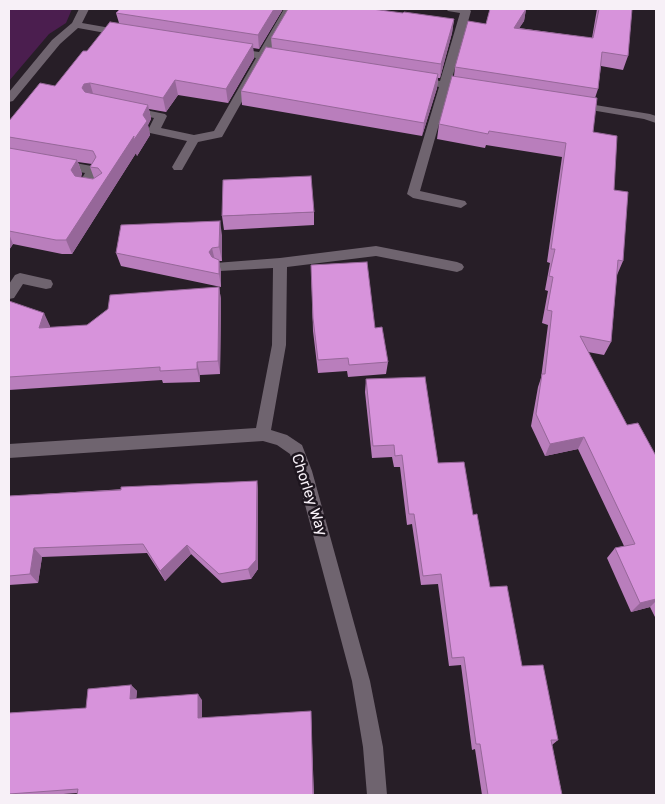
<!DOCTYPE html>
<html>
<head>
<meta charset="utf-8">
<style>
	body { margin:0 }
	#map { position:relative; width:665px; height:804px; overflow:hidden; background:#271e27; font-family:Rubik,sans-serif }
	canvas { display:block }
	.frame { position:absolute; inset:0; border:10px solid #f7f0f7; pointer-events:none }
</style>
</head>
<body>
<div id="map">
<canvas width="665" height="804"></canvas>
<div class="frame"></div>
</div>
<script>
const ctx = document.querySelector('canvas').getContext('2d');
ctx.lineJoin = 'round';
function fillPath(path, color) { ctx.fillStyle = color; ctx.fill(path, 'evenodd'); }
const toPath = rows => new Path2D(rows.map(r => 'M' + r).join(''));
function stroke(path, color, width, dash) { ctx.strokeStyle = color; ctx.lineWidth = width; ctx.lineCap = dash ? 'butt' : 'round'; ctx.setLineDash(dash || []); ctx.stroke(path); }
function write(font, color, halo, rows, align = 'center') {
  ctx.font = font + ' Rubik,sans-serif'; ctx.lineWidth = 5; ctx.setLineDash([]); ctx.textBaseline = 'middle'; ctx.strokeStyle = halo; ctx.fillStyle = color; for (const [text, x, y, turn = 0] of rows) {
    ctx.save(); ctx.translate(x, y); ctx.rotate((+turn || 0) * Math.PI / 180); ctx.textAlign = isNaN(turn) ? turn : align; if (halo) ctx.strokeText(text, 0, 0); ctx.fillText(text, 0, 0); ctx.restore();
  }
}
fillPath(toPath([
	[9,9,72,9,66,23,49,34,9,81]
]), '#4b1e4f');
fillPath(toPath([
	[79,9,89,9,82,23,122,30,127,33,122,36,78,28,60,44,13,101,9,102,9,92,52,40,72,23,79,9],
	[284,9,294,9,269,53,284,56,285,58,280,61,266,59,222,137,198,142,182,170,174,170,172,167,187,141,150,133,148,130,154,118,127,112,125,110,127,108,131,107,165,114,167,116,161,128,194,135,214,131,256,58,233,54,228,51,233,48,259,52,284,9],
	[446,9,469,9,471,11,451,82,474,87,475,89,470,92,449,89,420,191,465,201,467,204,461,208,413,198,407,194,439,87,415,82,414,80,419,77,440,81,460,13,448,11,446,9],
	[577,102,650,114,656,116,656,123,644,119,573,107,571,105,573,103,577,102],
	[59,160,97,167,99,170,92,182,100,184,102,187,100,190,96,191,80,188,78,185,85,173,55,167,53,164,55,161,59,160],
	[376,246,457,262,462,264,464,267,462,270,457,272,376,256,287,267,286,345,271,430,287,435,302,445,312,471,370,681,383,747,387,795,367,795,363,747,352,681,296,471,290,454,277,445,263,441,9,458,9,444,256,428,272,345,273,268,220,271,215,269,213,266,215,263,280,258,376,246],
	[20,273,51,280,53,284,51,288,46,289,23,284,14,298,9,299,9,284,15,275,20,273]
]), '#6f646f');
fillPath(toPath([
	[283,9,259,49,253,48,254,58,228,103,178,95,166,112,149,109,151,119,148,125,150,135,137,156,136,153,72,254,62,254,13,244,9,250,9,121,55,86,87,51,119,23,116,13],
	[78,162,92,164,90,167,94,178,93,179,81,177,82,174],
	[490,9,526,9,524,21,519,28,592,38,597,9,632,9,628,56,623,70,601,66,598,89,595,98,593,132,614,190,623,261,617,275,611,342,604,355,588,352,627,425,656,456,656,619,650,607,631,612,607,558,615,548,624,546,578,449,545,456,531,426,538,387,541,378,548,325,542,323,548,291,545,290,550,263,547,262,562,157,486,145,485,148,437,139,439,124,454,76,455,67,486,24],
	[403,13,454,19,452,33,440,78,438,78,437,88,422,136,242,105,241,91,272,48,271,38],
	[314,212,314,225,224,230,222,216],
	[222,235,222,261,219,261,221,273,221,287,121,266,116,253],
	[311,265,375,328,388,362,386,374,348,377,347,371,318,373,313,331],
	[219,287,221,300,220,374,200,375,200,382,163,383,162,380,9,390,9,301,50,326,50,328,87,325],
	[366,379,438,463,473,515,490,587,522,666,558,740,552,745,562,795,482,795,475,749,472,750,461,665,449,666,438,584,421,585,412,524,407,525,400,467,394,467,392,457,372,458,365,392],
	[257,481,258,492,258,569,251,579,222,583,191,554,165,581,147,553,42,557,38,583,9,585,9,496],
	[131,685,137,691,136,698,202,700,202,718,311,717,314,795,77,795,78,793,49,795,9,795,9,713,86,708]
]), '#b97ebc');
fillPath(toPath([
	[274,9,283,9,259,49,258,35],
	[526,9,524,21,511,41,514,28],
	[454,19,452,33,440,78,441,64],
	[253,44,254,58,228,103,226,89],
	[438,74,437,88,422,136,424,123],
	[175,80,178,95,166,112,163,98],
	[90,83,94,97,89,99,82,88,84,84],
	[148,105,151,119,148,125,150,135,137,156,136,153,72,254,66,240],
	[77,160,82,174,76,184,71,170],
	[220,221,222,235,222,261,219,247],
	[9,234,13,244,9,250],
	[212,248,215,261,211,265,209,252],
	[219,260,221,273,221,287,219,274],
	[219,287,221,300,220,374,218,361],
	[44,313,50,326,46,341,39,328],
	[197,362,200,375,200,382,197,369],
	[584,437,578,449,545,456,550,444],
	[257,481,258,492,258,569,251,579,248,569],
	[187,545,191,554,165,581,160,571],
	[34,548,42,557,38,583,30,574],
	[656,599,656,601,650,607,631,612,640,603],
	[131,685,137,691,136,705,130,699],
	[198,694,202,700,202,724,198,718]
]), '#966799');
const building = toPath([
	[120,9,274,9,258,35,116,13,120,9],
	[288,9,372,9,403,13,404,12,454,19,441,64,271,38,288,9],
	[490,9,526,9,514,28,593,38,599,9,632,9,628,56,602,52,598,89,455,67,468,21,486,24,490,9],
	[110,22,253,44,226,89,175,80,163,98,90,83,84,84,82,88,85,92,148,105,143,115,147,121,133,141,134,136,66,240,56,240,9,231,9,148,77,160,71,170,75,176,93,179,102,173,98,168,90,167,96,157,93,151,9,137,9,121,40,83,55,86,83,51,87,51,110,22],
	[266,47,438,74,424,123,241,91,266,47],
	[452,76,597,98,593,132,617,136,614,190,628,192,623,261,618,260,611,342,580,336,627,425,638,423,656,456,656,599,640,603,615,548,635,544,584,437,550,444,536,414,542,374,545,374,552,311,547,310,553,277,549,276,555,249,551,249,566,143,489,131,488,134,439,124,452,76],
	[311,176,314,212,222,216,223,180,311,176],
	[220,221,219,247,212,248,209,252,212,257,219,260,219,274,116,253,121,225,220,221],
	[367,262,375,328,382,327,388,362,349,365,348,358,318,360,313,318,311,265,367,262],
	[219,287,218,361,197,362,197,369,160,371,160,367,9,377,9,301,44,313,39,328,87,325,108,309,110,295,219,287],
	[425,377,438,463,464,462,473,515,477,514,490,587,507,586,522,666,543,665,558,740,551,740,562,795,488,795,480,744,476,744,464,657,452,658,441,574,423,576,414,514,409,514,402,455,395,456,394,445,373,446,366,379,425,377],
	[257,481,256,560,248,569,219,574,187,545,160,571,143,544,34,548,30,574,9,576,9,496,121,490,121,487,257,481],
	[131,685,130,699,198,694,198,718,311,711,313,795,77,795,78,789,9,794,9,713,86,708,88,689,131,685]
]);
fillPath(building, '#d793db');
stroke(building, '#966799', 1);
write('15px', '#f7f0f7', '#1d151e', [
	["Chorley Way",309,495,72]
]);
</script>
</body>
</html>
